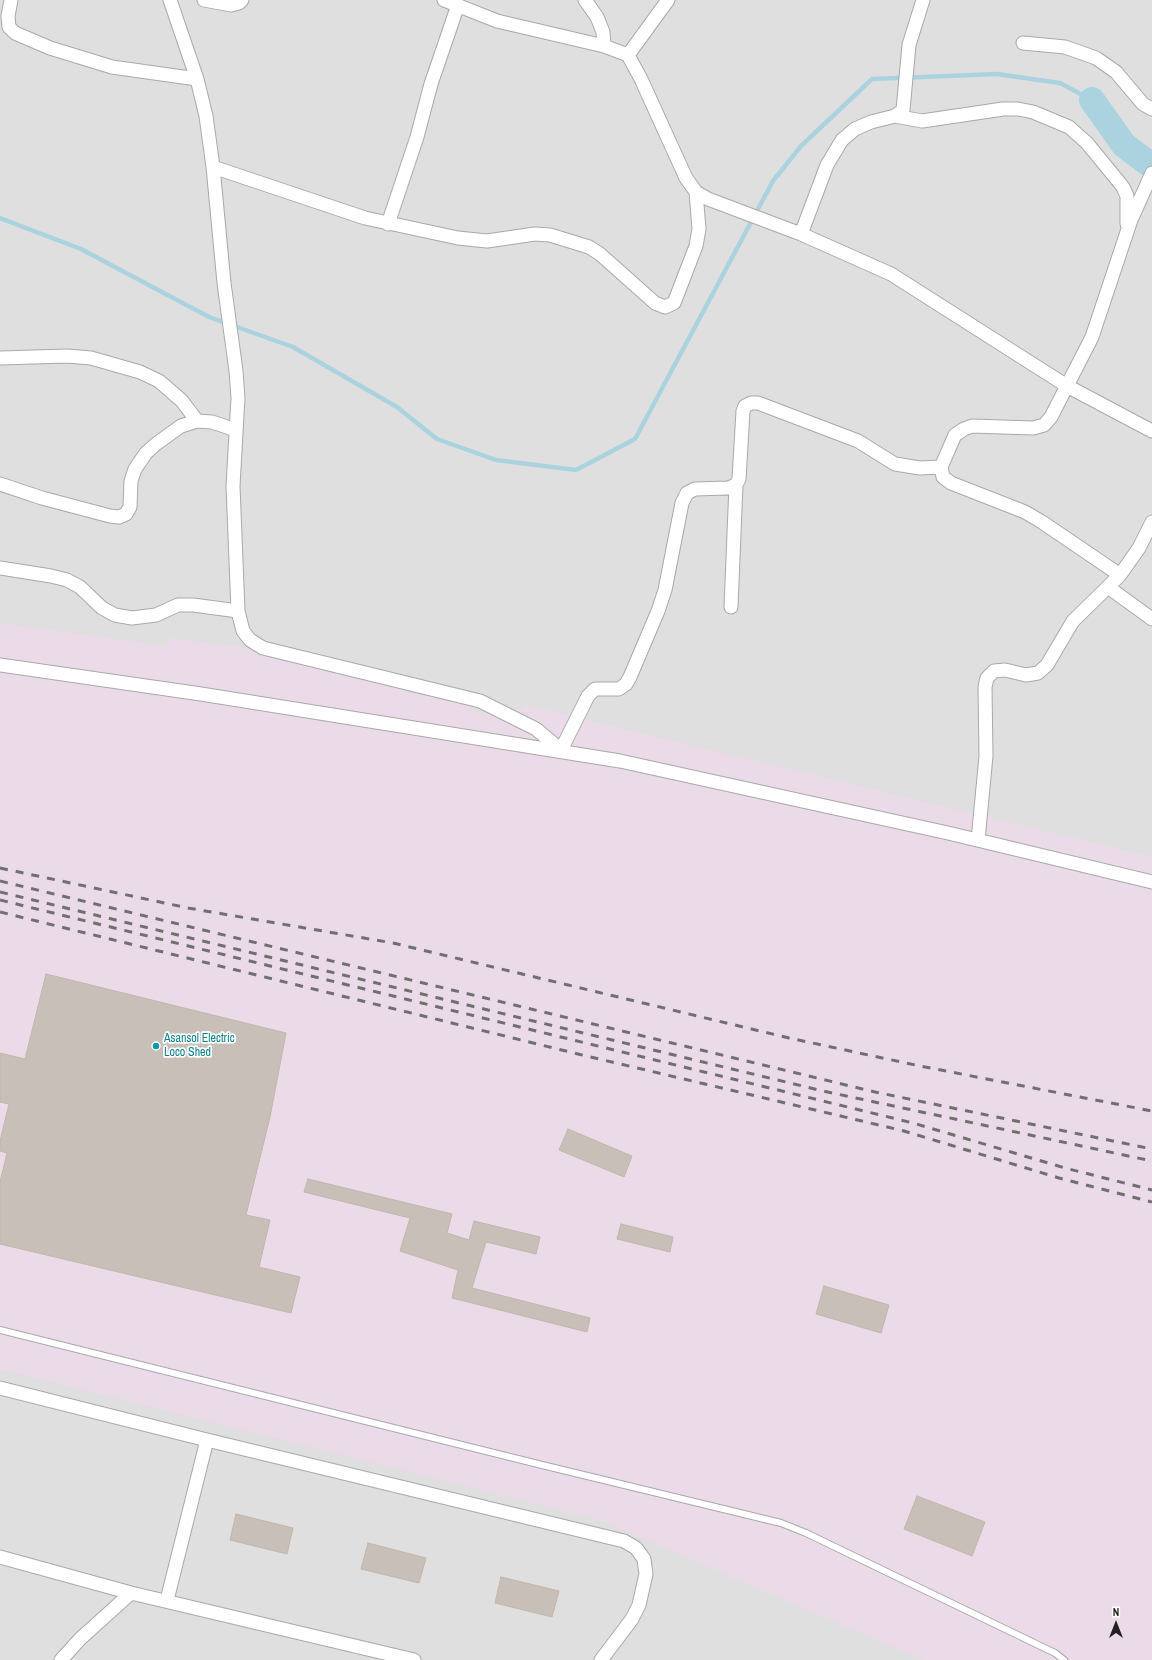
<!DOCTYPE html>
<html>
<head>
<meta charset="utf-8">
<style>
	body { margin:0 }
	#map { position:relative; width:1152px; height:1660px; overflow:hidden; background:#f2efe9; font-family:"Archivo Narrow",sans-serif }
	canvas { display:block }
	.north { position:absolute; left:1096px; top:1604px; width:40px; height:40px; -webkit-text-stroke:3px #fff; paint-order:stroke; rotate:0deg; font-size:11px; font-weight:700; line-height:16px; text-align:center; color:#222 }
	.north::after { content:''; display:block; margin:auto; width:14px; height:18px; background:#222; clip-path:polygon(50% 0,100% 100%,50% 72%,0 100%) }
</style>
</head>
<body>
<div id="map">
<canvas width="1152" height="1660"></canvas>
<div class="north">N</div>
</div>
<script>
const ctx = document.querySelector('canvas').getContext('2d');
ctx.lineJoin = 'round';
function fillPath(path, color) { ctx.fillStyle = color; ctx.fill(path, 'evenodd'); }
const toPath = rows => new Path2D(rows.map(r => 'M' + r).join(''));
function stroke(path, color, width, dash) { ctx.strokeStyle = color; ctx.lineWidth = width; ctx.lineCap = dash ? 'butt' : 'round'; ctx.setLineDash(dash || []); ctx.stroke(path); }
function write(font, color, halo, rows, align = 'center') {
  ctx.font = font + ' "Archivo Narrow",sans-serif'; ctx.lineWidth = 3.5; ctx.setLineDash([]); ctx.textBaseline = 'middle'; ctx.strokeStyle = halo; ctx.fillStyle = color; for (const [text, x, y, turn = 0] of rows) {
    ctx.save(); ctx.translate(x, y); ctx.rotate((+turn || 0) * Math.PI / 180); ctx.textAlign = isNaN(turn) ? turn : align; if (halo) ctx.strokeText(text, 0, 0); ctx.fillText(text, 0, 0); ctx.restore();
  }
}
fillPath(toPath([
	[0,0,1152,0,1152,1660,0,1660]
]), '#e0dfdf');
fillPath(toPath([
	[0,623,167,646,170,638,247,648,465,694,472,711,511,720,525,705,1152,857,1152,1660,923,1660,600,1520,0,1369]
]), '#ebdbe8');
stroke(toPath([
	[0,218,81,249,209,317,293,347,397,407,437,439,496,460,576,470,635,439,773,181,801,146,872,79,997,74,1060,83,1092,100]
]), '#aad3df', 4.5);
stroke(toPath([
	[1092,100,1124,145,1152,166]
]), '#aad3df', 26);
const building = toPath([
	[46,974,286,1033,270,1117,246,1215,270,1220,259,1267,300,1277,291,1313,0,1244,0,1182,7,1153,0,1151,0,1141,9,1104,0,1102,0,1053,25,1059,46,974],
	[568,1129,632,1156,624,1177,559,1150,568,1129],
	[308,1179,452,1214,447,1233,469,1240,474,1221,540,1237,536,1254,486,1242,472,1288,590,1318,587,1332,452,1298,458,1270,400,1251,410,1218,304,1192,308,1179],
	[621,1224,673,1237,670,1252,617,1239,621,1224],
	[824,1286,889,1305,881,1333,816,1314,824,1286],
	[917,1496,985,1522,972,1556,904,1529,917,1496],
	[236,1514,293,1528,287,1554,230,1540,236,1514],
	[368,1543,426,1558,419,1583,361,1569,368,1543],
	[501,1577,559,1591,552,1617,495,1603,501,1577]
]);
fillPath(building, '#c7bfb8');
stroke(building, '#c4b6ab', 1);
const service = toPath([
	[0,1330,538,1464,781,1523,806,1533,1055,1653,1064,1660]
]);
const minor = toPath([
	[11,0,8,16,9,27,15,33,50,48,112,67,197,79],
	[170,0,197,79,206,116,213,167,224,283,236,371,238,398,233,486,238,611,243,631,250,640,263,648,480,701,536,729,561,750,588,696,595,689,619,689,626,684,630,677,658,611,665,590,682,503,687,493,695,489,728,488,736,485,739,479,743,411,745,406,751,403,758,403,858,441,895,464,920,468,941,467],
	[204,0,231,5,239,3,242,0],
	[444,0,497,21,604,46,628,55,641,79,686,178,696,192,708,199,801,234,891,274,1067,386,1152,431],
	[585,0,597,17,603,32,604,46],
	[1023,43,1065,47,1096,58,1116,72,1143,104,1152,109],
	[628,55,668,0],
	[895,116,922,121,1003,109,1018,109,1033,112,1069,127,1087,143,1123,187,1127,196,1127,224],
	[213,167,365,218,458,238,487,241,535,234,550,235,589,247,600,254,655,303,665,307,674,303,696,246,699,229,696,192],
	[388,224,417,137,431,84,458,5],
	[801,234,827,165,842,140,855,129,871,122,895,116,903,110,909,45,923,0],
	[0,358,67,356,91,358,140,372,159,381,182,401,197,421],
	[0,484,42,498,110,516,119,517,126,514,130,507,131,481,135,469,146,453,156,444,181,426,197,421,212,422,236,430],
	[0,568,51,576,67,580,80,587,102,608,115,615,132,618,156,615,178,605,193,605,238,611],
	[1120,575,1042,522,1025,512,951,483,943,477,941,467,955,435,964,429,972,426,1033,428,1044,425,1051,417,1092,337,1131,220,1152,173],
	[1108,587,1152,619],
	[731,607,736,485],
	[0,665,201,694,620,761,948,833,1152,882],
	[978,840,986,756,985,687,987,678,994,671,1005,670,1026,675,1038,673,1047,665,1073,621,1120,575,1139,548,1152,522],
	[0,1388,207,1440,624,1541,636,1548,644,1559,646,1574,639,1605,632,1619,601,1660],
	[0,1557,131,1593,414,1660],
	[167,1600,207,1440],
	[61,1660,80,1639,131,1593]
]);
stroke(service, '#a9a9a9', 8);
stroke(minor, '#a9a9a9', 15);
stroke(service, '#fff', 6);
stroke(minor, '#fff', 13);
stroke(toPath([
	[0,868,188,908,393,943,789,1038,920,1066,1152,1111],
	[0,881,875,1092,1152,1149],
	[0,892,823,1091,1152,1161],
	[0,900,913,1123,1065,1168,1152,1190],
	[0,912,578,1054,904,1131,1059,1178,1152,1202]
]), '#707070', 3, [8, 8]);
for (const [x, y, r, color] of [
	[156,1046,4,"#0f9aa8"]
]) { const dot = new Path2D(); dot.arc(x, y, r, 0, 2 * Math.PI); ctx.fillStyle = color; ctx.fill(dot); stroke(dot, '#fff', 1.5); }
write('12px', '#0d838f', '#fff', [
	["Asansol Electric",164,1039],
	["Loco Shed",164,1053]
], 'left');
</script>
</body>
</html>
